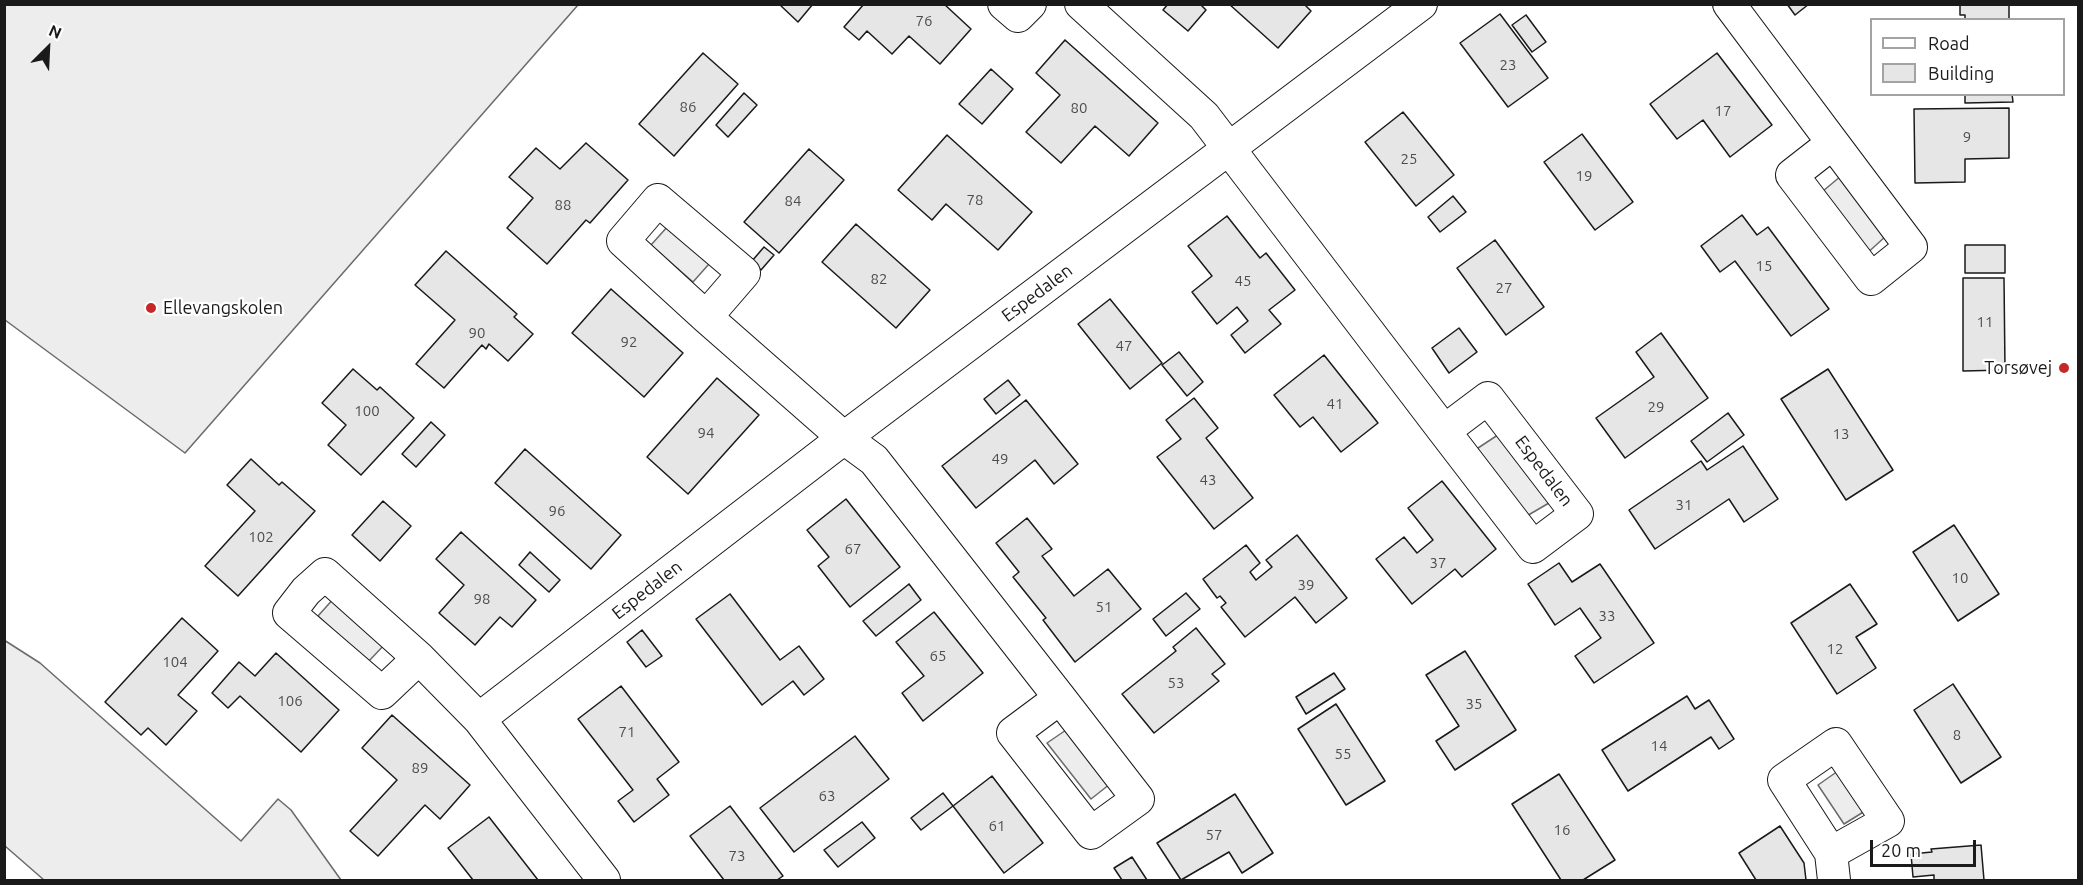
<!DOCTYPE html>
<html>
<head>
<meta charset="utf-8">
<style>
	body { margin:0 }
	#map { position:relative; width:2083px; height:885px; overflow:hidden; background:#fff; font-family:Ubuntu,sans-serif }
	canvas { display:block }
	.frame { position:absolute; inset:0; border:6px solid #1a1a1a; pointer-events:none }
	.legend { position:absolute; left:1870px; top:18px; width:195px; height:78px; box-sizing:border-box; background:#fff; border:2px solid #a3a3a3; margin:0; padding:8px 10px; list-style:none; font-size:18px; color:#1a1a1a }
	.legend li { display:flex; align-items:center; gap:12px; height:30px }
	.legend b { width:30px; border:2px solid #a3a3a3 }
	.north { position:absolute; left:18px; top:18px; width:60px; height:60px; -webkit-text-stroke:4px #fff; paint-order:stroke; rotate:24deg; font-size:16px; font-weight:700; line-height:24px; text-align:center; color:#1a1a1a }
	.north::after { content:''; display:block; margin:auto; width:21px; height:27px; background:#1a1a1a; clip-path:polygon(50% 0,100% 100%,50% 72%,0 100%) }
	.scale { position:absolute; left:1870px; top:840px; width:106px; height:27px; box-sizing:border-box; border:3px solid #1a1a1a; border-top:0; padding-left:8px; font-size:18px; line-height:21px; white-space:nowrap; color:#1a1a1a; -webkit-text-stroke:4px #fff; paint-order:stroke }
</style>
</head>
<body>
<div id="map">
<canvas width="2083" height="885"></canvas>
<div class="frame"></div>
<ul class="legend">
<li><b style="height:8px;background:#fff"></b>Road</li>
<li><b style="height:16px;background:#e6e6e6"></b>Building</li>
</ul>
<div class="north">N</div>
<div class="scale">20 m</div>
</div>
<script>
const ctx = document.querySelector('canvas').getContext('2d');
ctx.lineJoin = 'round';
function fillPath(path, color) { ctx.fillStyle = color; ctx.fill(path, 'evenodd'); }
const toPath = rows => new Path2D(rows.map(r => 'M' + r).join(''));
function stroke(path, color, width, dash) { ctx.strokeStyle = color; ctx.lineWidth = width; ctx.lineCap = dash ? 'butt' : 'round'; ctx.setLineDash(dash || []); ctx.stroke(path); }
function write(font, color, halo, rows, align = 'center') {
  ctx.font = font + ' Ubuntu,sans-serif'; ctx.lineWidth = 4.5; ctx.setLineDash([]); ctx.textBaseline = 'middle'; ctx.strokeStyle = halo; ctx.fillStyle = color; for (const [text, x, y, turn = 0] of rows) {
    ctx.save(); ctx.translate(x, y); ctx.rotate((+turn || 0) * Math.PI / 180); ctx.textAlign = isNaN(turn) ? turn : align; if (halo) ctx.strokeText(text, 0, 0); ctx.fillText(text, 0, 0); ctx.restore();
  }
}
const built = toPath([
	[5,4,578,4,578,5,185,453,5,320,5,4],
	[1841,176,1886,236,1853,266,1805,206,1841,176],
	[668,226,709,264,693,282,651,245,668,226],
	[1516,423,1573,489,1525,517,1475,450,1516,423],
	[335,597,386,643,368,662,318,616,335,597],
	[4,640,40,663,241,841,278,799,291,810,341,880,44,880,5,846,4,640],
	[1069,728,1110,784,1091,799,1047,743,1069,728],
	[1838,771,1865,811,1844,824,1818,785,1838,771]
]);
fillPath(built, '#ededed');
stroke(built, '#6a6a6a', 1.5);
const building = toPath([
	[779,4,813,4,798,22,779,4],
	[864,4,944,4,971,29,940,64,909,36,892,54,867,31,859,40,844,27,864,4],
	[1168,4,1200,4,1206,10,1188,31,1163,10,1168,4],
	[1229,4,1304,4,1311,11,1278,48,1229,4],
	[1787,4,1809,4,1795,15,1787,4],
	[1960,4,2009,4,2009,20,1965,20,1965,15,1960,15,1960,4],
	[1500,14,1548,78,1508,107,1460,43,1500,14],
	[1526,15,1546,42,1532,52,1512,25,1526,15],
	[1065,40,1158,123,1129,156,1095,126,1061,163,1026,132,1060,95,1036,73,1065,40],
	[703,53,738,84,674,156,639,124,703,53],
	[1717,53,1772,125,1730,157,1703,120,1677,139,1650,104,1717,53],
	[991,69,1013,89,982,124,959,104,991,69],
	[744,93,757,105,728,137,716,125,744,93],
	[1965,94,2012,94,2013,102,1965,103,1965,94],
	[2009,108,2009,158,1965,159,1965,182,1915,183,1914,109,2009,108],
	[1403,112,1454,175,1416,206,1365,142,1403,112],
	[1582,134,1633,202,1595,230,1544,162,1582,134],
	[947,135,1032,212,998,250,946,204,932,220,898,190,947,135],
	[586,143,628,180,590,223,586,220,547,264,507,228,533,198,509,177,536,148,560,169,586,143],
	[809,149,844,180,779,253,744,222,809,149],
	[1453,196,1466,212,1440,232,1428,217,1453,196],
	[1742,215,1757,235,1768,227,1829,309,1791,336,1735,261,1720,272,1701,246,1742,215],
	[1227,216,1260,258,1266,253,1295,290,1269,310,1281,324,1245,353,1231,335,1248,321,1237,307,1217,324,1192,292,1212,276,1188,246,1227,216],
	[856,224,930,290,896,328,822,262,856,224],
	[1495,240,1544,307,1506,335,1457,268,1495,240],
	[1965,245,2005,245,2005,273,1965,273,1965,245],
	[764,247,774,255,761,270,752,261,764,247],
	[446,251,517,314,514,317,533,334,508,361,489,344,486,349,482,345,444,388,416,364,455,320,415,285,446,251],
	[1963,278,2004,278,2005,370,1963,371,1963,278],
	[611,289,683,353,644,397,572,333,611,289],
	[1110,299,1162,363,1130,389,1078,324,1110,299],
	[1459,328,1477,352,1449,373,1432,348,1459,328],
	[1661,333,1708,398,1625,458,1596,418,1654,377,1636,352,1661,333],
	[1179,352,1203,382,1187,396,1162,365,1179,352],
	[1324,355,1378,423,1341,452,1313,417,1300,427,1274,395,1324,355],
	[353,369,377,390,380,387,414,418,361,475,328,445,346,425,322,403,353,369],
	[1828,369,1893,470,1846,500,1781,399,1828,369],
	[717,378,759,415,688,494,647,457,717,378],
	[1008,380,1020,395,996,414,984,399,1008,380],
	[1194,398,1218,428,1206,438,1253,498,1214,529,1157,457,1181,439,1166,420,1194,398],
	[1026,400,1078,464,1054,484,1035,460,976,508,942,466,1026,400],
	[1728,413,1744,435,1707,462,1691,441,1728,413],
	[431,422,445,435,416,467,402,454,431,422],
	[1743,446,1778,499,1744,522,1729,499,1655,549,1629,510,1701,461,1707,470,1743,446],
	[525,449,621,535,591,569,495,483,525,449],
	[251,459,279,485,282,482,315,511,238,596,205,566,255,511,227,485,251,459],
	[1442,481,1496,549,1462,577,1455,569,1412,604,1376,559,1404,537,1417,553,1433,540,1408,508,1442,481],
	[846,499,900,567,850,607,818,566,829,557,807,530,846,499],
	[383,501,411,526,380,561,352,535,383,501],
	[1027,518,1052,549,1042,556,1074,596,1108,569,1141,609,1075,662,1043,620,1046,618,1013,577,1019,572,996,543,1027,518],
	[1954,525,1999,594,1958,621,1913,552,1954,525],
	[461,532,536,600,512,627,500,617,475,645,439,613,464,585,436,559,461,532],
	[1297,535,1347,598,1316,623,1295,597,1245,637,1221,607,1226,603,1220,596,1217,598,1203,579,1246,545,1260,563,1250,572,1256,580,1272,567,1266,560,1297,535],
	[530,552,560,580,549,592,519,565,530,552],
	[1559,563,1572,582,1600,564,1654,643,1594,683,1575,656,1601,638,1580,608,1555,625,1528,584,1559,563],
	[909,584,921,600,876,636,863,621,909,584],
	[1850,584,1877,624,1856,637,1876,668,1837,694,1791,623,1850,584],
	[1186,593,1200,609,1166,636,1153,619,1186,593],
	[730,594,780,660,799,646,824,679,804,695,793,681,762,705,696,619,730,594],
	[934,612,983,673,923,721,902,693,924,676,896,642,934,612],
	[182,618,218,651,178,695,197,711,166,745,148,728,141,735,105,702,182,618],
	[1196,628,1225,664,1212,674,1219,681,1154,733,1122,694,1176,651,1173,647,1196,628],
	[642,630,662,656,646,667,627,642,642,630],
	[1465,651,1516,730,1455,770,1436,741,1459,726,1426,675,1465,651],
	[276,653,339,710,301,752,240,696,228,708,212,693,239,662,255,676,276,653],
	[1334,673,1345,689,1306,714,1296,697,1334,673],
	[1953,684,2001,757,1961,783,1914,710,1953,684],
	[621,686,679,762,657,779,669,795,634,822,618,801,633,790,578,719,621,686],
	[1687,696,1695,709,1709,700,1734,739,1719,749,1711,737,1628,791,1602,750,1687,696],
	[1336,704,1385,781,1346,805,1298,729,1336,704],
	[392,715,470,785,440,819,425,805,378,856,350,831,397,780,362,748,392,715],
	[855,736,889,779,794,852,760,808,855,736],
	[1559,774,1615,860,1583,880,1561,880,1512,804,1559,774],
	[992,776,1043,843,1004,873,953,806,992,776],
	[943,793,953,806,921,830,911,818,943,793],
	[1235,794,1273,853,1242,873,1229,852,1181,880,1157,843,1235,794],
	[730,806,783,876,777,880,724,880,690,836,730,806],
	[489,817,538,880,473,880,448,848,489,817],
	[862,822,875,838,838,867,824,850,862,822],
	[1780,826,1804,863,1806,880,1756,880,1739,853,1780,826],
	[1981,845,1984,880,1934,880,1934,875,1913,877,1911,854,1932,852,1931,849,1981,845],
	[1132,857,1147,880,1122,880,1114,868,1132,857]
]);
fillPath(building, '#e6e6e6');
stroke(building, '#1a1a1a', 1.5);
const minor = toPath([
	[1004,4,1018,16,1030,4],
	[1081,4,1204,116,1444,431,1488,398,1577,514,1533,547,1444,431],
	[1729,4,1833,143,1911,247,1871,279,1792,175,1833,143],
	[706,317,744,273,658,200,623,241,706,317,844,438,874,460,1060,698,1138,799,1091,833,1013,733,1060,698],
	[419,658,382,693,289,613,306,591,325,574,419,658,479,719,604,880],
	[479,719,844,438,1421,4],
	[1831,853,1888,821,1836,744,1784,780,1831,853,1834,880]
]);
stroke(minor, '#1a1a1a', 34);
stroke(minor, '#fff', 32);
for (const [x, y, r, color] of [
	[151,308,6,"#c62828"],
	[2064,368,6,"#c62828"]
]) { const dot = new Path2D(); dot.arc(x, y, r, 0, 2 * Math.PI); ctx.fillStyle = color; ctx.fill(dot); stroke(dot, '#fff', 2); }
write('15px', '#4d4d4d', null, [
	["76",924,21],
	["23",1508,65],
	["86",688,107],
	["80",1079,108],
	["17",1723,111],
	["9",1967,137],
	["25",1409,159],
	["19",1584,176],
	["78",975,200],
	["84",793,201],
	["88",563,205],
	["15",1764,266],
	["82",879,279],
	["45",1243,281],
	["27",1504,288],
	["11",1985,322],
	["90",477,333],
	["92",629,342],
	["47",1124,346],
	["41",1335,404],
	["29",1656,407],
	["100",367,411],
	["94",706,433],
	["13",1841,434],
	["49",1000,459],
	["43",1208,480],
	["31",1684,505],
	["96",557,511],
	["102",261,537],
	["67",853,549],
	["37",1438,563],
	["10",1960,578],
	["39",1306,585],
	["98",482,599],
	["51",1104,607],
	["33",1607,616],
	["12",1835,649],
	["65",938,656],
	["104",175,662],
	["53",1176,683],
	["106",290,701],
	["35",1474,704],
	["71",627,732],
	["8",1957,735],
	["14",1659,746],
	["55",1343,754],
	["89",420,768],
	["63",827,796],
	["61",997,826],
	["16",1562,830],
	["57",1214,835],
	["73",737,856]
]);
write('18px', '#1a1a1a', '#fff', [
	["Espedalen",1037,293,-37],
	["Espedalen",1544,471,53],
	["Espedalen",647,590,-38]
]);
write('18px', '#1a1a1a', '#fff', [
	["Ellevangskolen",163,308],
	["Torsøvej",2052,368,"right"]
], 'left');
</script>
</body>
</html>
